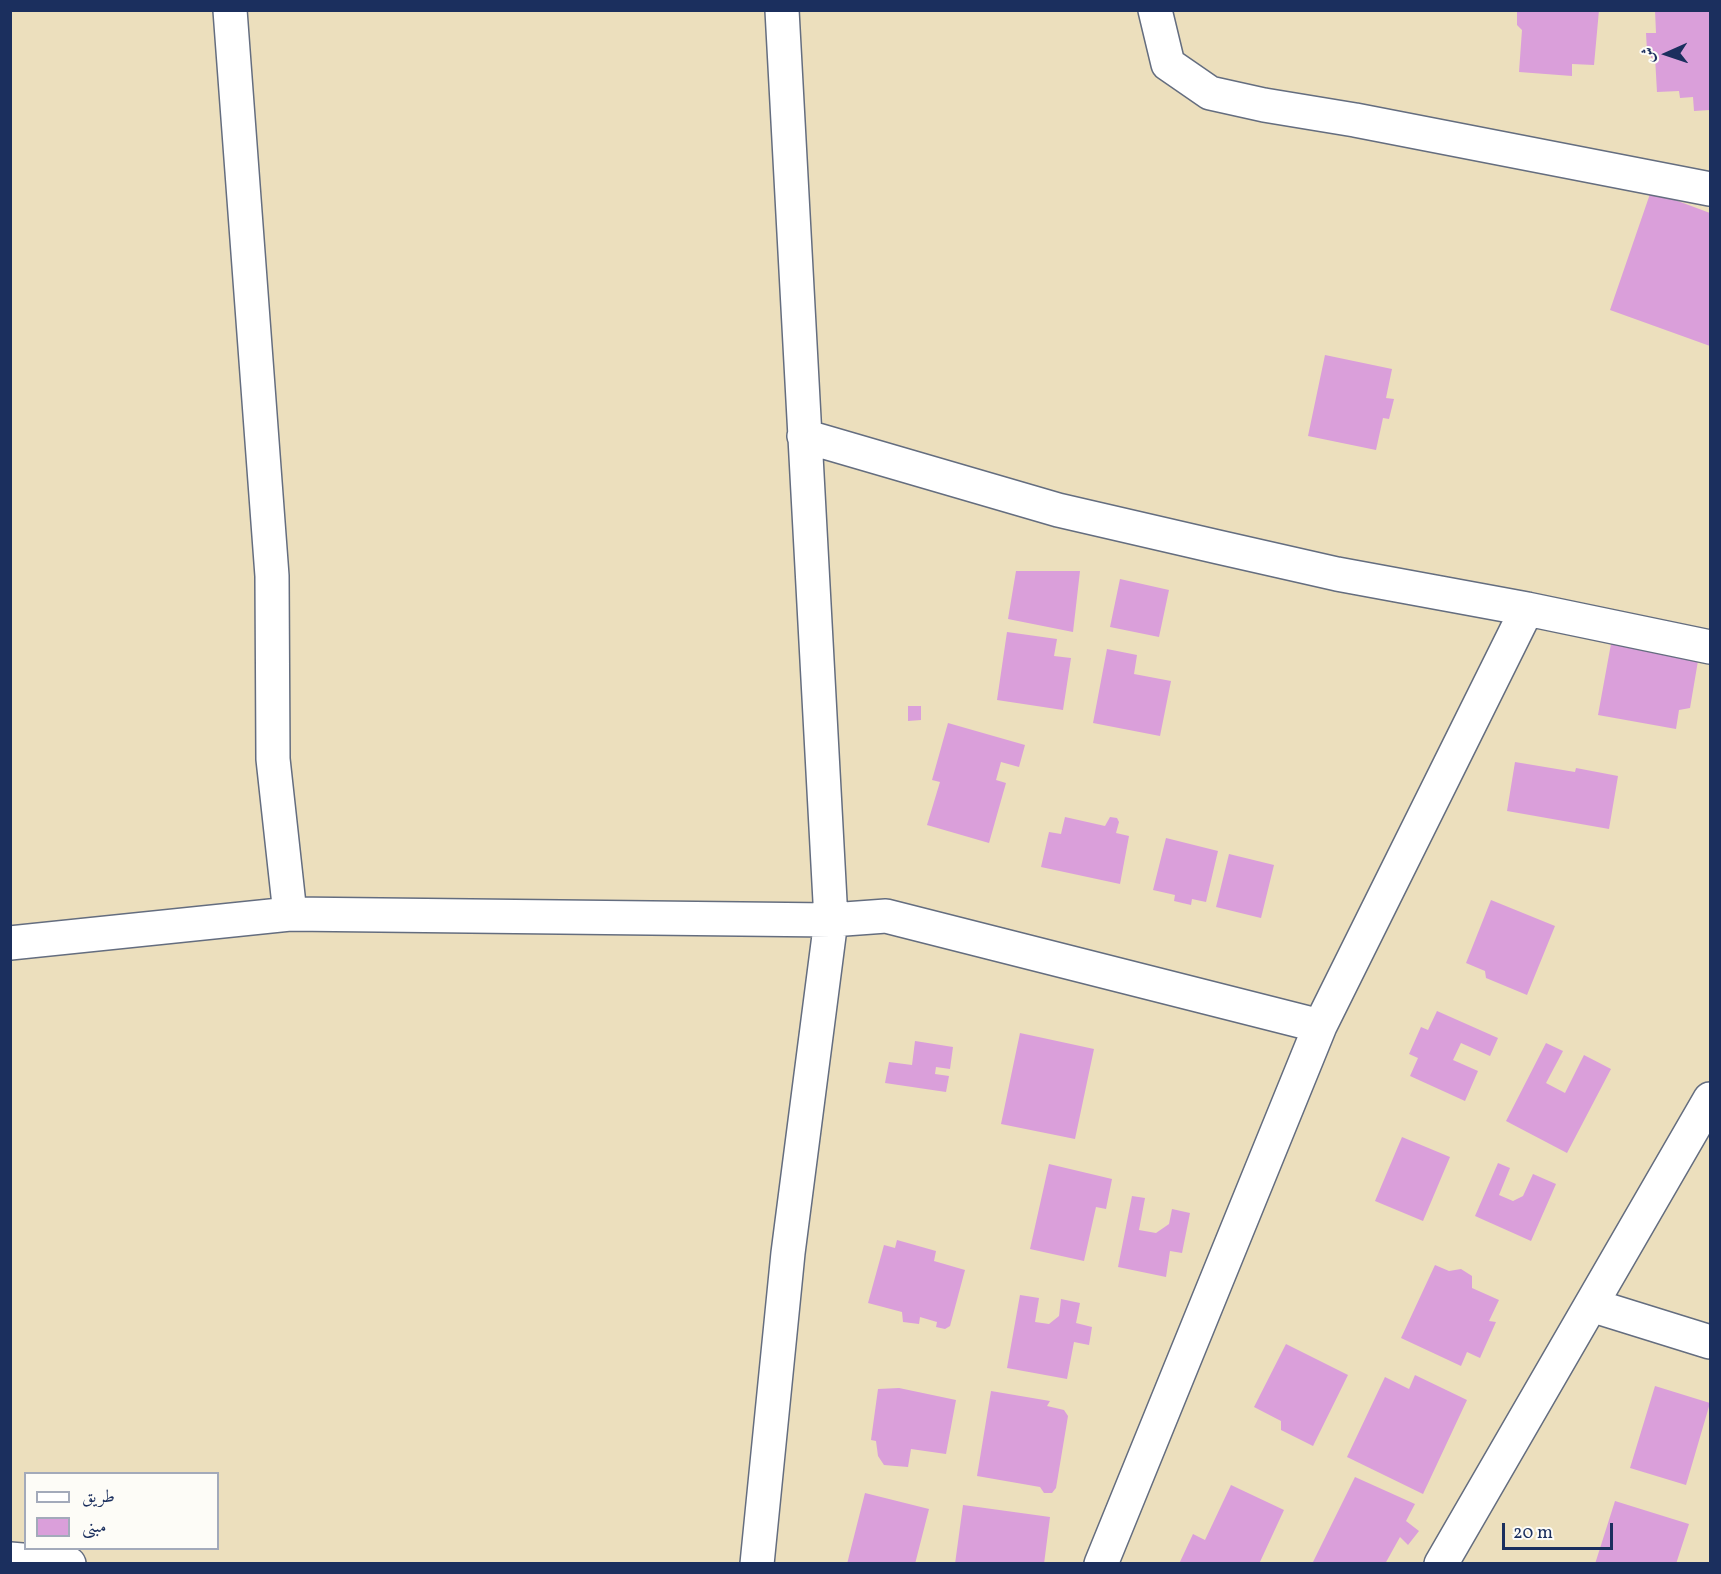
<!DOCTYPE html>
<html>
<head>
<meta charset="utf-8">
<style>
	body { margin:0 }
	#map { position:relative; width:1721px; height:1574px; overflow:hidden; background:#ecdfbd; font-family:Vollkorn,Amiri,serif }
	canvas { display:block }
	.frame { position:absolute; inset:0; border:12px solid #1b2f5e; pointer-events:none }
	.legend { position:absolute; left:24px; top:1472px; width:195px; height:78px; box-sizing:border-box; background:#fdfcf7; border:2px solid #a3aaba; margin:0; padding:8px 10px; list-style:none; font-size:18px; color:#1b2f5e }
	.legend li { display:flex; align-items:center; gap:12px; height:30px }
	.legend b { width:30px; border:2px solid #a3aaba }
	.north { position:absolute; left:1637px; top:24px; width:60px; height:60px; -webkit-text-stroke:4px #fdfcf7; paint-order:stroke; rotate:267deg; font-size:16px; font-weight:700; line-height:24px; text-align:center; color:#1b2f5e }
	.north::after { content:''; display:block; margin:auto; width:21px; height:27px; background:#1b2f5e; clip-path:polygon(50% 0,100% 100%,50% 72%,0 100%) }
	.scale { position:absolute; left:1502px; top:1523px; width:111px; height:27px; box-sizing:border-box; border:3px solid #1b2f5e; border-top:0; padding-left:8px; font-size:18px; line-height:21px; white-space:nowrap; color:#1b2f5e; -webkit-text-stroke:4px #fdfcf7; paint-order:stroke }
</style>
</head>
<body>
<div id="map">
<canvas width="1721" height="1574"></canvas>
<div class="frame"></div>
<ul class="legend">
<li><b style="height:8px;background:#fff"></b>طريق</li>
<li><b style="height:16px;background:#da9fda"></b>مبنى</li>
</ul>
<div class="north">ش</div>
<div class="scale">20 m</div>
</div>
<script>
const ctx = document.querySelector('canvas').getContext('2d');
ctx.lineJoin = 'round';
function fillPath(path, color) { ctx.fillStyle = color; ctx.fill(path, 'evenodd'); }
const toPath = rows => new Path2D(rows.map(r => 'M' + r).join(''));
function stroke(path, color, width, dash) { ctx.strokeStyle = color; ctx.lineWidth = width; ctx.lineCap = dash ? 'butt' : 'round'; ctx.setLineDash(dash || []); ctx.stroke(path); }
fillPath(toPath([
	[1517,10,1599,10,1594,65,1572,64,1572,76,1519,72,1522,30,1517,25],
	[1655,10,1710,10,1710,110,1694,111,1693,97,1680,98,1679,91,1657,92,1655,57,1651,58,1651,51,1647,51,1646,33,1656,33],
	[1651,191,1710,213,1710,346,1610,310],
	[1325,355,1392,369,1386,398,1394,399,1389,419,1383,418,1376,450,1308,436],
	[1016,571,1080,571,1073,632,1008,619],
	[1120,579,1169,590,1159,637,1110,627],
	[1007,632,1057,639,1054,656,1071,658,1063,710,997,700],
	[1613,633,1700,649,1690,708,1679,710,1676,729,1598,715],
	[1107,649,1137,655,1134,674,1171,681,1160,736,1093,723],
	[908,706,921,706,921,720,908,721],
	[948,723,1025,745,1019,767,1001,762,996,780,1006,783,989,843,927,825,940,782,932,780],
	[1515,762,1575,772,1576,768,1618,776,1609,829,1507,811],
	[1065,817,1105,826,1110,817,1117,818,1119,822,1116,833,1129,836,1120,884,1041,867,1049,832,1061,834],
	[1166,838,1218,851,1206,902,1192,899,1191,905,1174,901,1175,895,1153,890],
	[1229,854,1274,865,1261,918,1216,907],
	[1491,900,1555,926,1527,995,1486,978,1485,971,1466,963],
	[1437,1011,1498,1038,1490,1056,1461,1043,1453,1060,1478,1071,1465,1101,1410,1076,1418,1058,1409,1054,1421,1027,1428,1030],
	[1020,1033,1094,1049,1075,1139,1001,1124],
	[915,1041,953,1047,950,1069,936,1067,935,1074,949,1076,946,1092,885,1083,889,1062,912,1065],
	[1546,1043,1563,1051,1546,1083,1565,1093,1584,1055,1611,1069,1567,1153,1506,1121],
	[1402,1137,1450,1157,1423,1221,1375,1201],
	[1498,1163,1510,1168,1499,1195,1513,1201,1523,1196,1533,1174,1556,1184,1531,1241,1475,1216],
	[1049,1164,1112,1179,1106,1209,1096,1207,1084,1261,1030,1249],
	[1132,1196,1145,1198,1139,1230,1156,1233,1169,1224,1172,1209,1190,1213,1182,1253,1170,1251,1166,1277,1118,1267],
	[897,1240,936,1251,934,1261,965,1270,950,1326,945,1329,936,1327,937,1322,920,1317,919,1324,903,1322,902,1312,868,1303,884,1245,895,1248],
	[1435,1265,1449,1271,1461,1269,1472,1276,1472,1288,1499,1300,1489,1321,1496,1322,1480,1358,1467,1352,1461,1366,1401,1338],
	[1020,1295,1039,1298,1035,1322,1049,1324,1059,1316,1061,1299,1080,1303,1076,1323,1092,1327,1089,1345,1074,1342,1067,1379,1007,1368],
	[1286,1344,1348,1375,1313,1446,1281,1430,1281,1421,1254,1407],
	[1415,1375,1467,1400,1423,1494,1347,1457,1385,1377,1409,1389],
	[1655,1386,1710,1403,1686,1485,1630,1468],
	[899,1388,956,1400,946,1454,911,1449,908,1467,884,1465,878,1456,876,1441,871,1440,878,1389],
	[991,1391,1050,1401,1047,1406,1064,1410,1068,1416,1056,1488,1052,1493,1044,1493,1040,1487,977,1476],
	[1355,1477,1415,1504,1406,1521,1419,1531,1408,1545,1400,1537,1385,1564,1312,1564],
	[1231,1485,1284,1510,1259,1564,1179,1564,1193,1534,1205,1540],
	[865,1493,929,1509,915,1564,847,1564],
	[1615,1501,1689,1524,1676,1564,1595,1564],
	[963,1505,1050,1517,1044,1564,955,1564]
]), '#da9fda');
const minor = toPath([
	[230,10,272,576,273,759,290,914],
	[1155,10,1168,64,1210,93,1264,105,1355,120,1710,189],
	[804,436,1058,510,1218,547,1337,574,1527,609,1710,647],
	[10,943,290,914,831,920,782,10],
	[1591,1305,1710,1342],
	[10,1559,69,1564],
	[757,1564,788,1253,831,920,886,916,1320,1026],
	[1101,1564,1320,1026,1527,609],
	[1441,1564,1710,1099]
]);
stroke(minor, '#646d7f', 36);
stroke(minor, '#fff', 33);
</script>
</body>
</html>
